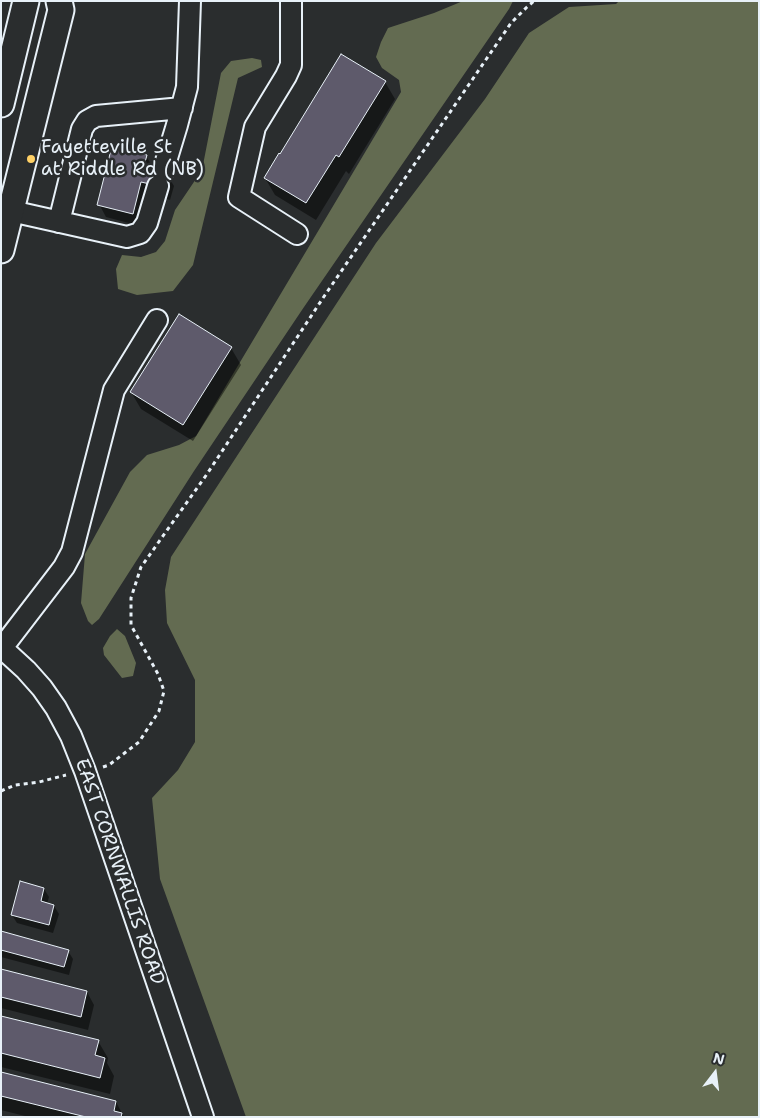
<!DOCTYPE html>
<html>
<head>
<meta charset="utf-8">
<style>
	body { margin:0 }
	#map { position:relative; width:760px; height:1118px; overflow:hidden; background:#2a2d2e; font-family:"Shantell Sans",sans-serif }
	canvas { display:block }
	.frame { position:absolute; inset:0; border:2px solid #e8f1f8; pointer-events:none }
	.north { position:absolute; left:690px; top:1048px; width:50px; height:50px; -webkit-text-stroke:4px #2a2d2e; paint-order:stroke; rotate:15deg; font-size:14px; font-weight:700; line-height:20px; text-align:center; color:#e8f1f8 }
	.north::after { content:''; display:block; margin:auto; width:18px; height:22px; background:#e8f1f8; clip-path:polygon(50% 0,100% 100%,50% 72%,0 100%) }
</style>
</head>
<body>
<div id="map">
<canvas width="760" height="1118"></canvas>
<div class="frame"></div>
<div class="north">N</div>
</div>
<script>
const ctx = document.querySelector('canvas').getContext('2d');
ctx.lineJoin = 'round';
function fillPath(path, color) { ctx.fillStyle = color; ctx.fill(path, 'evenodd'); }
const toPath = rows => new Path2D(rows.map(r => 'M' + r).join(''));
function stroke(path, color, width, dash) { ctx.strokeStyle = color; ctx.lineWidth = width; ctx.lineCap = dash ? 'butt' : 'round'; ctx.setLineDash(dash || []); ctx.stroke(path); }
function write(font, color, halo, rows, align = 'center') {
  ctx.font = font + ' "Shantell Sans",sans-serif'; ctx.lineWidth = 5; ctx.setLineDash([]); ctx.textBaseline = 'middle'; ctx.strokeStyle = halo; ctx.fillStyle = color; for (const [text, x, y, turn = 0] of rows) {
    ctx.save(); ctx.translate(x, y); ctx.rotate((+turn || 0) * Math.PI / 180); ctx.textAlign = isNaN(turn) ? turn : align; if (halo) ctx.strokeText(text, 0, 0); ctx.fillText(text, 0, 0); ctx.restore();
  }
}
fillPath(toPath([
	[463,1,513,1,509,9,304,307,194,471,99,619,92,625,88,621,81,603,85,554,130,472,147,455,179,445,196,436,401,92,399,80,382,68,376,57,381,42,388,28,434,13],
	[619,1,759,1,759,1117,246,1117,160,879,152,798,178,770,195,742,195,680,167,623,165,590,171,557,376,243,485,99,529,33,569,7,616,4],
	[252,58,261,60,262,67,238,78,193,265,173,291,137,295,118,289,116,269,122,255,141,257,156,252,165,241,175,210,202,170,221,73,231,61],
	[117,629,125,636,136,663,133,676,122,678,104,655,103,648,110,636]
]), '#636b51');
fillPath(toPath([
	[385,82,395,99,349,174,346,171,316,220,275,195,265,178],
	[146,156,154,169,166,173,174,186,170,200,149,194,140,226,106,217,99,204],
	[231,348,241,365,193,441,141,409,131,392],
	[44,889,49,897,47,904,54,906,59,914,53,933,17,923,12,915],
	[1,933,68,951,73,959,69,975,1,957],
	[1,970,87,992,94,1005,88,1030,1,1008],
	[1,1017,98,1041,108,1058,107,1063,114,1076,110,1094,1,1067],
	[1,1073,116,1102,124,1117,29,1117,1,1110]
]), '#0007');
const building = toPath([
	[341,54,386,81,339,157,336,155,306,203,264,178,279,153,280,154,341,54],
	[112,146,147,155,144,166,167,172,163,187,141,182,133,214,97,205,112,146],
	[179,314,232,347,183,425,130,392,179,314],
	[20,881,44,888,41,901,54,905,49,925,11,915,20,881],
	[1,931,69,950,64,967,1,950,1,931],
	[1,969,87,991,81,1017,1,997,1,969],
	[1,1016,99,1040,95,1055,105,1058,100,1078,1,1053,1,1016],
	[1,1072,116,1101,114,1111,122,1113,121,1117,86,1117,1,1096,1,1072]
]);
fillPath(building, '#5e5a6b');
stroke(building, '#e8f1f8', 1);
const minor = toPath([
	[291,1,291,65,286,76,255,127,239,197,297,234],
	[163,171,177,125,187,87,190,1],
	[11,211,127,237,140,233,147,223,158,186],
	[59,222,82,129,87,121,96,116,182,108],
	[1,647,26,670,42,688,56,708,71,736,85,771,203,1117],
	[2,648,64,567,72,552,114,390,157,320]
]);
const major = toPath([
	[1,104,26,1],
	[1,250,61,10,59,1]
]);
stroke(minor, '#e8f1f8', 24);
stroke(major, '#e8f1f8', 29);
stroke(toPath([
	[103,767,109,765,139,742,159,711,164,691,158,674,131,625,131,598,141,567,207,474,325,295,511,23,527,7,534,1],
	[1,791,15,785,39,782,66,775]
]), '#e8f1f8', 3, [4, 4]);
stroke(minor, '#2a2d2e', 20);
stroke(major, '#2a2d2e', 25);
for (const [x, y, r, color] of [
	[31,159,5,"#ffd166"]
]) { const dot = new Path2D(); dot.arc(x, y, r, 0, 2 * Math.PI); ctx.fillStyle = color; ctx.fill(dot); stroke(dot, '#2a2d2e', 2); }
write('19px', '#e8f1f8', '#2a2d2e', [
	["Fayetteville St",41,148],
	["at Riddle Rd (NB)",41,170]
], 'left');
write('19px', '#e8f1f8', '#2a2d2e', [
	["EAST CORNWALLIS ROAD",119,872,71]
]);
</script>
</body>
</html>
